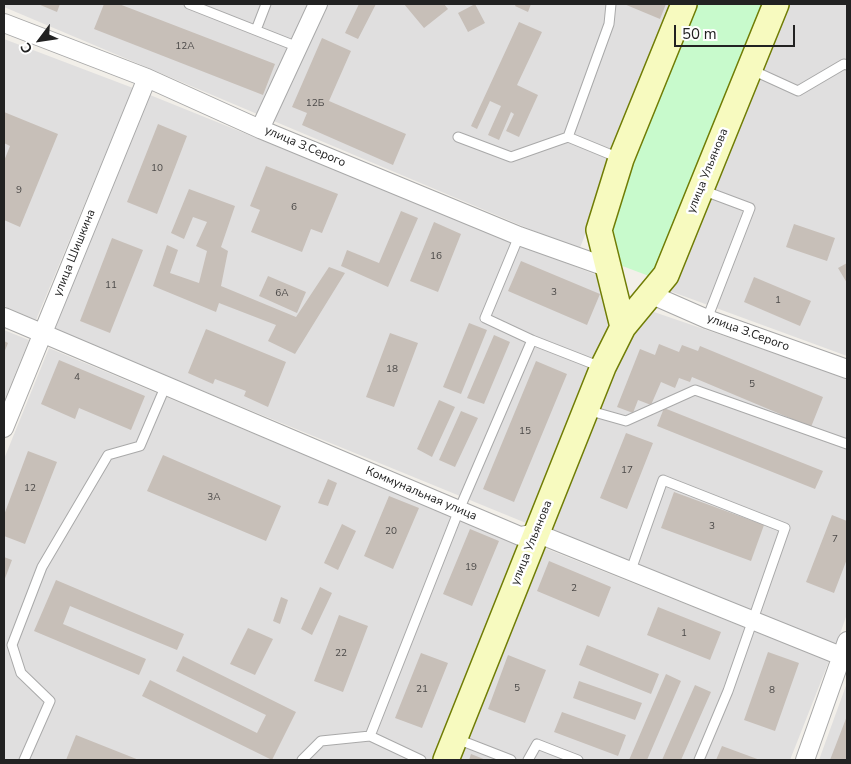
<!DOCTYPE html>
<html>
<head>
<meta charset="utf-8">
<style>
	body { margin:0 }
	#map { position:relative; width:851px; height:764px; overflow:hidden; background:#f2efe9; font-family:"Nunito Sans",sans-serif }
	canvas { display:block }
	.frame { position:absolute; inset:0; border:5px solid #222; pointer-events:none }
	.north { position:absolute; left:15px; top:15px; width:50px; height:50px; -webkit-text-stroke:4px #fff; paint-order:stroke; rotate:239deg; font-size:14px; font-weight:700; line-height:20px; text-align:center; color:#222 }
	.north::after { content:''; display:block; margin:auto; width:18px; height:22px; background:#222; clip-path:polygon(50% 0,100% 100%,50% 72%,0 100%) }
	.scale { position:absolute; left:674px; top:25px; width:121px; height:22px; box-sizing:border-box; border:2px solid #222; border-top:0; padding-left:6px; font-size:15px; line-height:18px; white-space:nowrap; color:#222; -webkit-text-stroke:4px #fff; paint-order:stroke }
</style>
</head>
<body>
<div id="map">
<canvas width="851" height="764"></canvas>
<div class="frame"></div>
<div class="north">С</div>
<div class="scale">50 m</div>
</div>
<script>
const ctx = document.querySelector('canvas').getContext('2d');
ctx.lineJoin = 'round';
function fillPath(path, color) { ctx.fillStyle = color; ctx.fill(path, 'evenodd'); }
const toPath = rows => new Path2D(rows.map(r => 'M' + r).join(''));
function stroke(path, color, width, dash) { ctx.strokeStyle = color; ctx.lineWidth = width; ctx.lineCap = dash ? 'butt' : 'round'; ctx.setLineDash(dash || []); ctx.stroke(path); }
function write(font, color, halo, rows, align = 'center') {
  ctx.font = font + ' "Nunito Sans",sans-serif'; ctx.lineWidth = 5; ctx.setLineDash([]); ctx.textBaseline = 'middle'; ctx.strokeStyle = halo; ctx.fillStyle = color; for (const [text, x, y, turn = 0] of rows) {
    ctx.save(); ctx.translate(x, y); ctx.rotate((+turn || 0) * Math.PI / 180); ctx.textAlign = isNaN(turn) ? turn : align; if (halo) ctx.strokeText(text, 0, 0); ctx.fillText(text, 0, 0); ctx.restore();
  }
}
fillPath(toPath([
	[4,4,678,4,579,250,4,7],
	[789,4,847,4,847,356,667,290],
	[4,39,133,88,36,320,4,306],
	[150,95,601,277,614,324,526,523,54,330],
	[654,312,847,378,847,614,836,645,549,529,627,337],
	[4,330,29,340,4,401],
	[49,348,520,545,434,760,8,760,4,759,4,459],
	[542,547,829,661,790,760,457,760],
	[847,683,847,760,819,760]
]), '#e0dfdf');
fillPath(toPath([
	[693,4,767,4,662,260,649,276,617,264,609,231]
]), '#c8facc');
fillPath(toPath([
	[38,4,60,4,57,12],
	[104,4,119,4,275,64,263,95,94,29],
	[359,4,376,4,358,39,345,33],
	[404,4,444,4,448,9,424,28],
	[475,4,485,23,468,32,458,13],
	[516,4,531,4,528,12,515,6],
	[624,4,666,4,660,19],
	[519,22,542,32,517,85,538,95,519,137,506,131,514,114,511,112,499,140,488,135,501,106,490,101,477,129,471,126],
	[322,38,351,51,329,101,406,134,393,165,302,125,307,113,292,107],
	[4,112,58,134,20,227,4,220,4,161,10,146,4,143],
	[158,124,187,136,157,214,127,202],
	[266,166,338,194,322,233,311,229,302,252,251,232,260,210,250,206],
	[189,189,235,206,221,247,228,251,221,286,296,317,329,267,345,273,295,354,268,341,276,325,219,303,216,312,153,286,167,245,178,250,170,273,199,283,207,251,196,246,207,222,193,217,184,239,171,233],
	[401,211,418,218,388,287,341,266,347,250,379,263],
	[434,222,461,234,438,292,410,281],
	[794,224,835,238,827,261,786,247],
	[112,238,143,250,110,333,80,321],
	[521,261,600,294,587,325,508,291],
	[847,263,847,283,838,268],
	[268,276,306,292,297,313,259,296],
	[754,277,811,301,800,326,744,302],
	[469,323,487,330,461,394,443,387],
	[206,329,286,362,268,407,244,396,246,391,215,379,213,384,188,373],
	[390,333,418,343,394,407,366,397],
	[494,335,510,342,484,404,467,398],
	[4,341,8,343,4,353],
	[659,344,679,352,682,345,698,351,700,346,823,397,811,427,692,377,690,382,679,378,675,388,661,382,651,405,638,400,633,413,617,407,640,349,655,355],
	[59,360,145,396,131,430,79,408,75,419,41,404],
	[536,361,567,374,514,502,483,489],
	[439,400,455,407,432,457,417,449],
	[664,408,823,471,815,489,657,426],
	[461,411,478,418,455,467,439,460],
	[626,433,653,443,627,509,600,498],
	[28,451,57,462,25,544,4,536,4,515],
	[163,455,281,506,266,541,147,491],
	[328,479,337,483,328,506,318,503],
	[674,492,764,525,751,561,661,528],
	[389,496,419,508,393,569,364,556],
	[832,515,847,521,847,559,834,593,806,582],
	[342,524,356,531,338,570,324,563],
	[470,529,499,541,472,606,443,594],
	[4,557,12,560,4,581],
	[549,561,611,587,599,617,537,591],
	[56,580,184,634,177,650,70,606,63,624,146,659,139,675,34,631],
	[320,587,332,593,312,635,301,629],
	[281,597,288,600,280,624,273,621],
	[658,607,721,632,710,660,647,635],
	[339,615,368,626,343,692,314,681],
	[248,628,273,639,255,675,230,664],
	[587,645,659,674,651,694,579,665],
	[768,652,799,663,775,731,744,720],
	[421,653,448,663,422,728,395,718],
	[508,655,546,670,525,723,488,709],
	[183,656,296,712,272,760,142,696,150,680,257,733,266,715,176,671],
	[666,674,681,681,647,760,629,760],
	[579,681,642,703,635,720,573,698],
	[695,685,711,692,681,760,662,760],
	[562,712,626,735,618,756,554,732],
	[847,716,847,760,830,760],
	[76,735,139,760,66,760],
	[722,746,760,760,716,760],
	[471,754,486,760,469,760]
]), '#c7bfb8');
const lane = toPath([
	[189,4,298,47],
	[611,4,609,24,568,137,619,158],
	[256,30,266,4],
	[752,70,798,91,844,64,847,65],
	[458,137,511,157,568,137],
	[702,190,750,208,707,319],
	[519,236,485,318,532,340],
	[587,410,626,421,695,390,847,444],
	[631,570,663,480,785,528,728,691,699,760],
	[457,739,511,760],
	[24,760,50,701,21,673,12,645,42,567,108,455,140,446,166,385],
	[302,760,321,741,370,736],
	[421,760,370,736,459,510,532,340,601,367],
	[528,760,537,744,578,760]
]);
const street = toPath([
	[4,23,147,78,260,129,519,236,609,268],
	[260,129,318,4],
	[650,294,707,319,847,369],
	[4,317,520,536,536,533,841,656],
	[4,428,147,78],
	[805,760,847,641]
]);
const secondary = toPath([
	[623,327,599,230,621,159,684,4],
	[446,760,603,367,623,327,666,275,776,4]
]);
stroke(lane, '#a9a9a9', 11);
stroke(street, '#a9a9a9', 20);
stroke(secondary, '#707d05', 28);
stroke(lane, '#fff', 9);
stroke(street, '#fff', 18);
stroke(secondary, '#f7fabf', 25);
write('10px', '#4b4948', null, [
	["12А",185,47],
	["12Б",315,104],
	["10",157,169],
	["9",19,191],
	["6",294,208],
	["16",436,257],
	["11",111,286],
	["3",554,293],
	["6А",282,294],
	["1",778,301],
	["18",392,370],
	["4",77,378],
	["5",752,385],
	["15",525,432],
	["17",627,471],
	["12",30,489],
	["3А",214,498],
	["3",712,527],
	["20",391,532],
	["7",835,540],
	["19",471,568],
	["2",574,589],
	["1",684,634],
	["22",341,654],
	["5",517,689],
	["21",422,690],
	["8",772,691]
]);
write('12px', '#222', '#fff', [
	["улица З.Серого",305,147,23],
	["улица Ульянова",708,171,-68],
	["улица Шишкина",75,253,-68],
	["улица З.Серого",748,333,20],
	["Коммунальная улица",421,494,23],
	["улица Ульянова",532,543,-68]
]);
</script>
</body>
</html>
